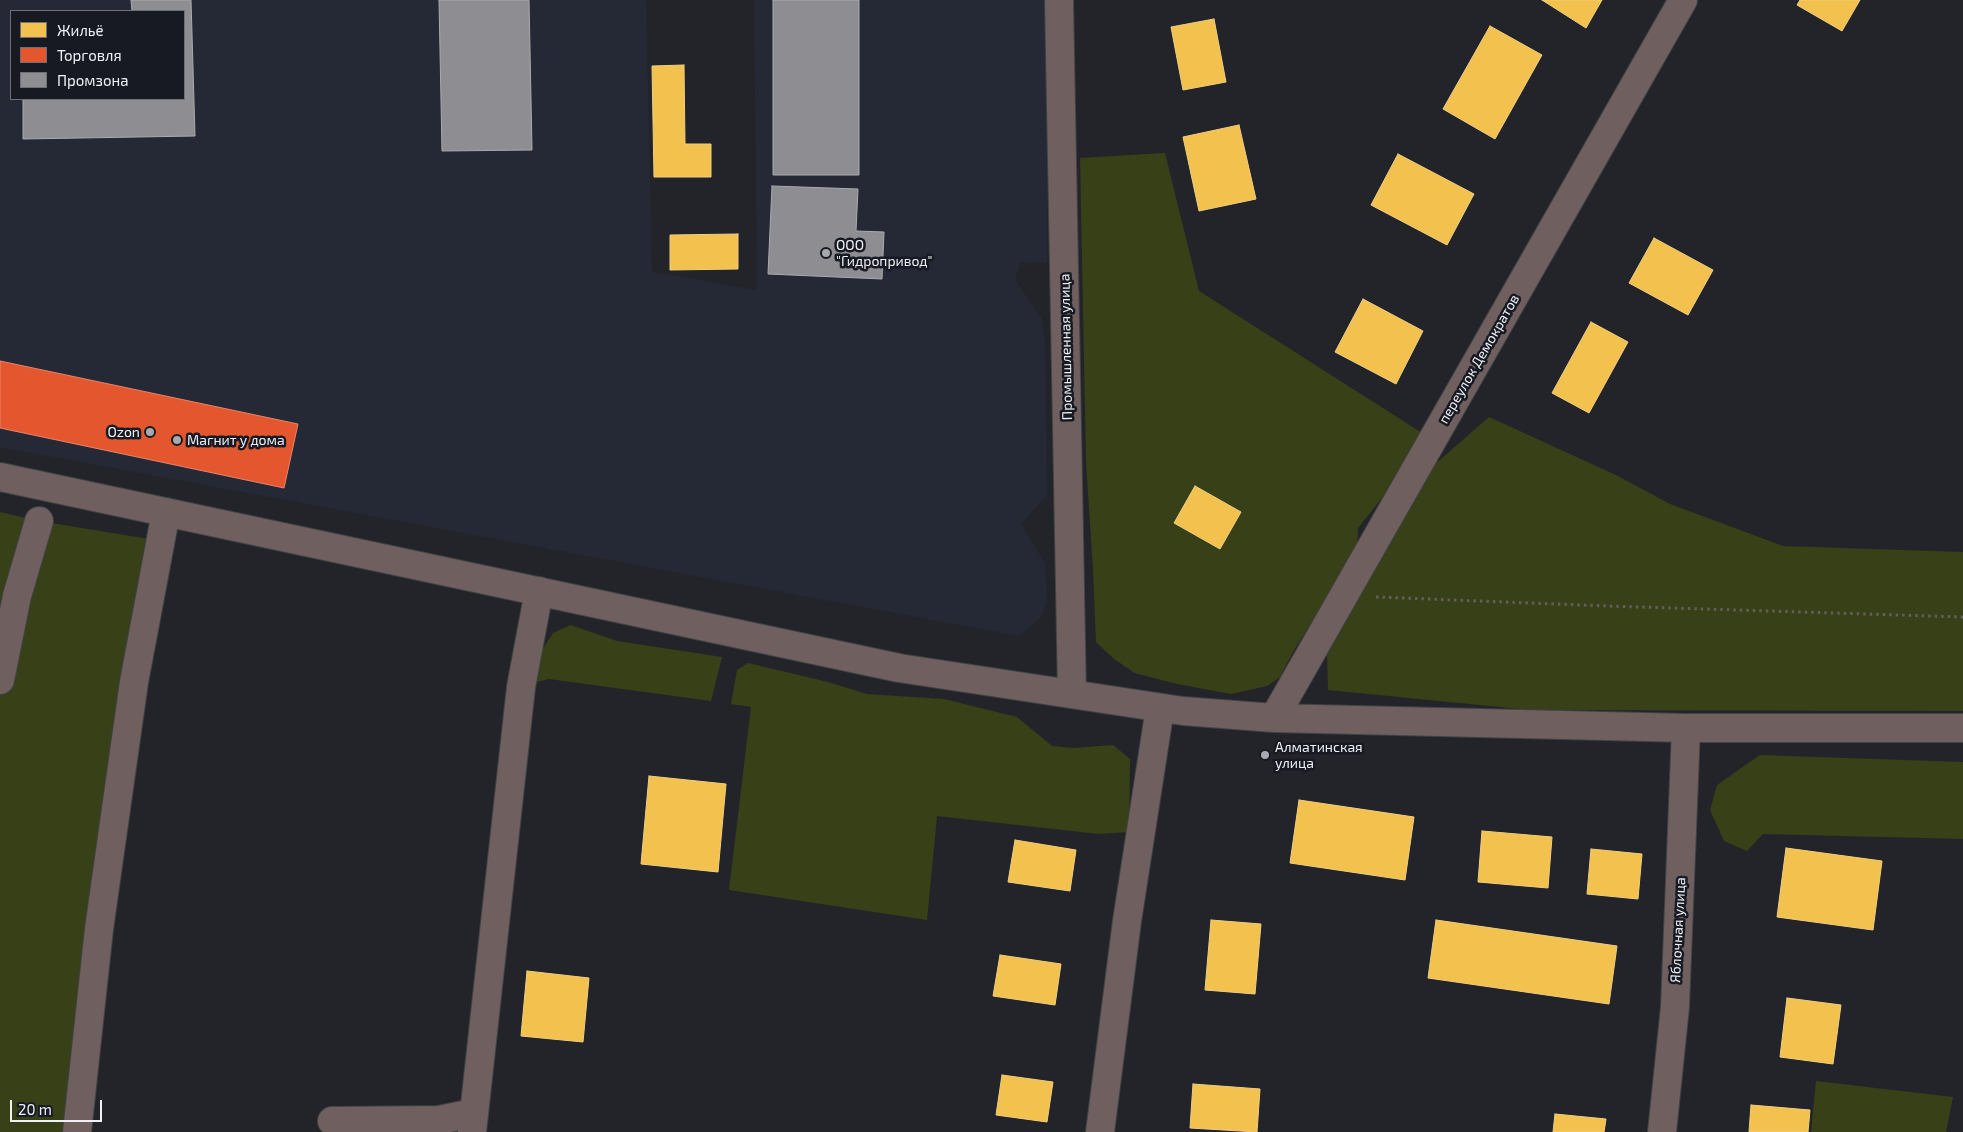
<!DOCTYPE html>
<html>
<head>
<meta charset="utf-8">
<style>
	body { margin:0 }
	#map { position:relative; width:1963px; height:1132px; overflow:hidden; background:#232429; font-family:"Exo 2",sans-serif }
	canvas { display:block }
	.legend { position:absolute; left:10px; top:10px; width:175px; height:90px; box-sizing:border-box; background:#171a22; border:1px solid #6d7077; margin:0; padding:6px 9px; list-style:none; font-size:15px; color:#eef1f6 }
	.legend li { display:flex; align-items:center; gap:10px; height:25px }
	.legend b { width:25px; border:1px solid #6d7077 }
	.scale { position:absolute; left:10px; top:1100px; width:92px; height:22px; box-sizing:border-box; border:2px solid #eef1f6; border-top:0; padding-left:6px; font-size:15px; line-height:18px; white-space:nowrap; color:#eef1f6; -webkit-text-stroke:4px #171a22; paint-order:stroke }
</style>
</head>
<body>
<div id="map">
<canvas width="1963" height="1132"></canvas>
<ul class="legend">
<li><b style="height:14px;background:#f2c14e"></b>Жильё</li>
<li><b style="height:14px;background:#e4572e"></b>Торговля</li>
<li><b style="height:14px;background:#8d8d92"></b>Промзона</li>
</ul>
<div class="scale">20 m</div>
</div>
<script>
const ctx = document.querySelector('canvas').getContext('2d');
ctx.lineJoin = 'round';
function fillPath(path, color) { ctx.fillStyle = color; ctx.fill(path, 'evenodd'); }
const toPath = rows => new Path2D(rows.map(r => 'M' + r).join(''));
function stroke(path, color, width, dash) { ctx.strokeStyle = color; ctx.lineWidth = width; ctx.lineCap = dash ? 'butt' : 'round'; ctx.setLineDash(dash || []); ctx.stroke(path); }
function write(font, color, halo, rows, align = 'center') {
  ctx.font = font + ' "Exo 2",sans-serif'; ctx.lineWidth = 5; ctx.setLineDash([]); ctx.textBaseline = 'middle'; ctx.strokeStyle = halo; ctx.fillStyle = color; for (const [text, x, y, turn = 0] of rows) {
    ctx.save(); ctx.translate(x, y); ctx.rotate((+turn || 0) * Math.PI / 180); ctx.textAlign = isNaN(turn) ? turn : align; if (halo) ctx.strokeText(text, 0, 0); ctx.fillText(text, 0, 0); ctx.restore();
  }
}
fillPath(toPath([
	[0,0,646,0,652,272,757,290,754,0,1047,0,1047,262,1020,263,1015,280,1041,317,1045,339,1047,495,1021,524,1045,563,1047,602,1040,618,1019,636,0,447],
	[11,11,184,11,184,99,11,99]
]), '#252936');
fillPath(toPath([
	[1165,153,1199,291,1430,438,1358,528,1357,551,1294,650,1280,677,1267,686,1231,694,1177,684,1135,673,1114,659,1096,642,1093,570,1086,462,1080,158],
	[1489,417,1616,475,1670,504,1783,546,1963,552,1963,711,1530,710,1328,690,1327,655,1433,466],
	[0,512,39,521,149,539,134,602,84,960,71,1132,0,1132],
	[571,625,617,641,722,657,711,701,549,679,529,684,542,650,553,633],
	[748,663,828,682,867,694,944,699,1017,717,1052,746,1074,748,1113,745,1130,759,1129,832,1099,834,937,816,927,920,729,890,751,707,731,704,737,670],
	[1760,755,1963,762,1963,839,1763,834,1747,851,1724,841,1710,810,1717,785],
	[1816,1081,1953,1097,1946,1132,1811,1132]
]), '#384017');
const homes = toPath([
	[1542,0,1602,0,1586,28,1542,0],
	[1800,0,1860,0,1842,31,1797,5,1800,0],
	[1214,19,1226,82,1183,90,1171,27,1214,19],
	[1490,26,1542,55,1495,139,1443,109,1490,26],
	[684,65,685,144,711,144,711,177,654,177,652,66,684,65],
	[1239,125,1256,199,1199,211,1183,137,1239,125],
	[1398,154,1474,194,1447,245,1371,205,1398,154],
	[738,234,738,269,670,270,670,235,738,234],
	[1654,238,1713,270,1688,315,1629,283,1654,238],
	[1363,299,1423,331,1396,384,1335,352,1363,299],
	[1591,322,1628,342,1589,413,1552,393,1591,322],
	[1195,486,1241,512,1220,549,1174,523,1195,486],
	[649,776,726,784,718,872,641,864,649,776],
	[1299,800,1414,817,1405,880,1290,863,1299,800],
	[1482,831,1552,837,1548,888,1478,882,1482,831],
	[1015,840,1076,850,1070,891,1008,882,1015,840],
	[1786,848,1882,861,1873,930,1777,917,1786,848],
	[1591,849,1642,854,1638,899,1587,894,1591,849],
	[1211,920,1261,924,1255,994,1205,990,1211,920],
	[1436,920,1617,946,1609,1004,1428,978,1436,920],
	[1000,955,1061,964,1055,1005,993,996,1000,955],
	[527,971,589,978,583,1042,521,1036,527,971],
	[1787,998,1841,1005,1833,1064,1780,1057,1787,998],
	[1002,1075,1053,1082,1047,1122,996,1115,1002,1075],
	[1193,1084,1260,1089,1257,1132,1190,1128,1193,1084],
	[1751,1105,1810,1110,1808,1132,1749,1132,1751,1105],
	[1555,1114,1606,1119,1604,1132,1553,1132,1555,1114]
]);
fillPath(homes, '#f2c14e');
stroke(homes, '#f1cf80', 1);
const shops = toPath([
	[0,361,298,424,284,488,0,428,0,361]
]);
fillPath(shops, '#e4572e');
stroke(shops, '#e7856a', 1);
const industry = toPath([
	[131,0,191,0,195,136,23,139,23,99,184,99,184,11,132,11,131,0],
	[439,0,529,0,532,150,442,151,439,0],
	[773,0,859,0,859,175,773,175,773,0],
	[772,186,858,189,856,231,884,232,882,279,768,274,772,186]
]);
fillPath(industry, '#8d8d92');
stroke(industry, '#aaabb0', 1);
const minor = toPath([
	[1059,0,1072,694],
	[0,477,899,668,1183,711,1274,718,1686,728,1963,728],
	[0,680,17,596,39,521],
	[1274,718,1683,0],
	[332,1121,439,1120,473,1113],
	[77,1132,99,929,134,682,166,512],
	[472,1132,521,687,539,591],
	[1100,1132,1127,921,1160,708],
	[1662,1132,1675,1007,1686,728]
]);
stroke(minor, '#404245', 30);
stroke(toPath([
	[1376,597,1607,606,1963,617]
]), '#645d5e', 3, [2.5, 4]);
stroke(minor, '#6f605f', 28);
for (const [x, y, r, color] of [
	[826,253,5,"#a7a9ae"],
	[150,432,5,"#a7a9ae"],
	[177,440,5,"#a7a9ae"],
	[1265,755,5,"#a7a9ae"]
]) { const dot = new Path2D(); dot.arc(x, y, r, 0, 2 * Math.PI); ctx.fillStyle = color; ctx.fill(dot); stroke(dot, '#171a22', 2); }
write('14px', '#eef1f6', '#171a22', [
	["ООО",836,245],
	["\"Гидропривод\"",836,261],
	["Ozon",140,432,"right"],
	["Магнит у дома",187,440],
	["Алматинская",1275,747],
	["улица",1275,763]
], 'left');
write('14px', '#eef1f6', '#171a22', [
	["Промышленная улица",1066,347,-91],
	["переулок Демократов",1479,359,-60],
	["Яблочная улица",1678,930,-87]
]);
</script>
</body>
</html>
